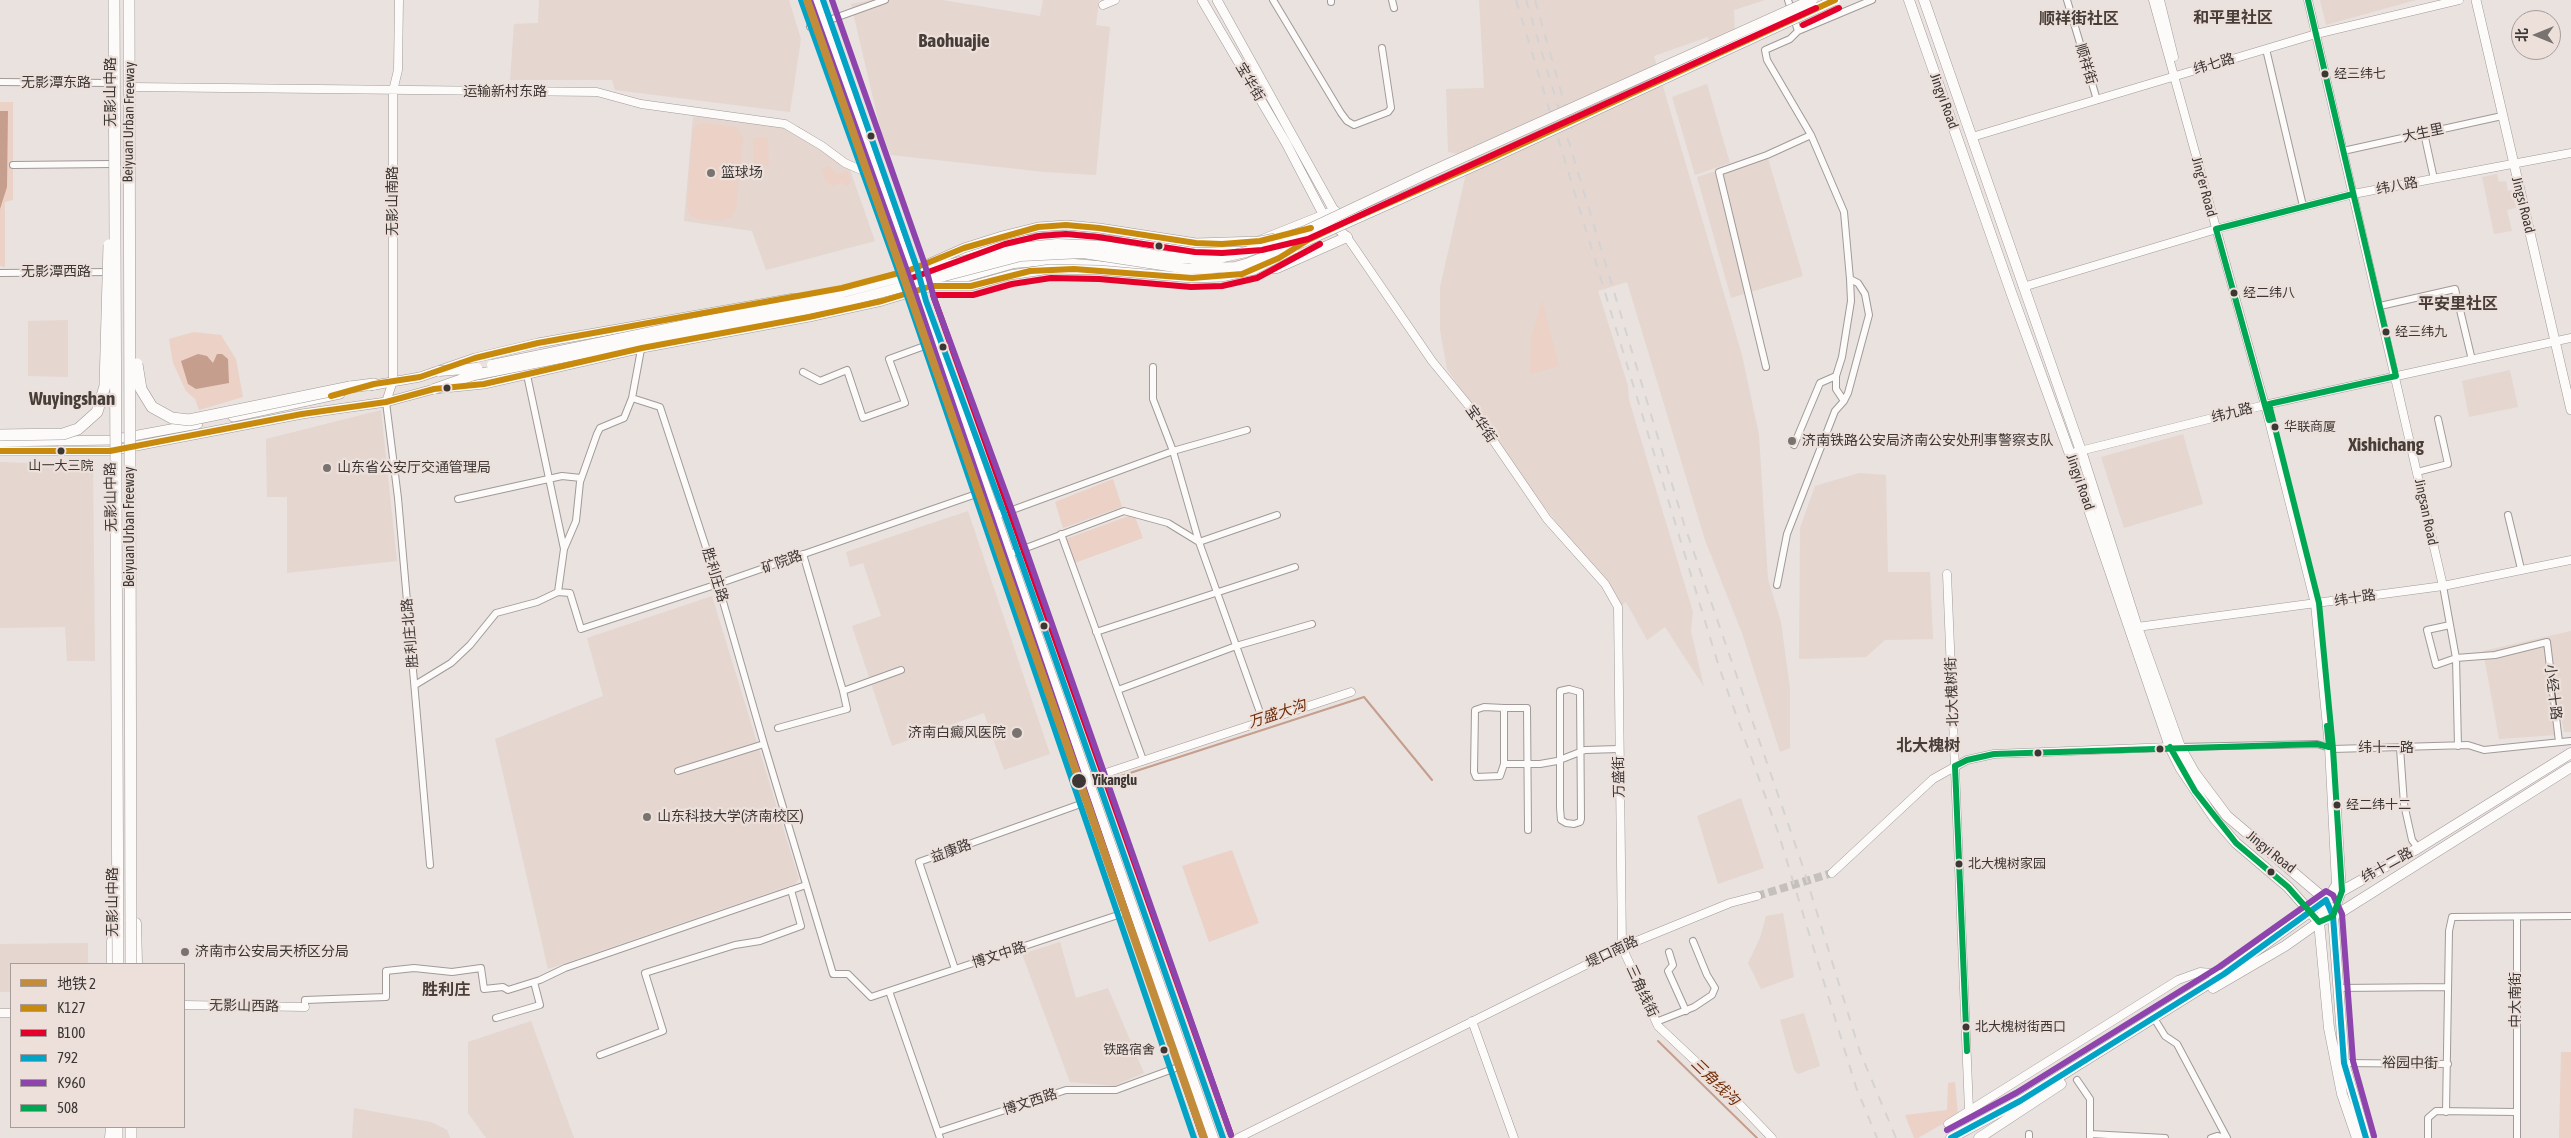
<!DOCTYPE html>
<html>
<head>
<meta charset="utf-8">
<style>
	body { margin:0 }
	#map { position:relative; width:2571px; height:1138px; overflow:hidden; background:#e9e2df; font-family:"Asap Condensed","Noto Sans SC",sans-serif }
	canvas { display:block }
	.legend { position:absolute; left:10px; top:963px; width:175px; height:165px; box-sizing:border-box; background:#ede0db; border:1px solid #a69c99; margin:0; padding:6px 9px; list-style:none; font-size:15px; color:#3c3735 }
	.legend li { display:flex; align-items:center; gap:10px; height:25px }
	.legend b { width:25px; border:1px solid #a69c99 }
	.north { position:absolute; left:2511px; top:10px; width:50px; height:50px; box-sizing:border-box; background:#ede0db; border:1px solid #a69c99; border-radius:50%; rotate:270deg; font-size:14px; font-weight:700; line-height:20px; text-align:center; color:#3c3735 }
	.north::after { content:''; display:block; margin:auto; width:18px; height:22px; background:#797370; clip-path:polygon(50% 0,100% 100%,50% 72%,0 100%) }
</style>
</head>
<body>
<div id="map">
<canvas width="2571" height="1138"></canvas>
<ul class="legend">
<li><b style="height:6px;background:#c28c3b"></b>地铁 2</li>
<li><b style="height:6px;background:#c88a0d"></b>K127</li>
<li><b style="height:6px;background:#e4002b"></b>B100</li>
<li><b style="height:6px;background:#03a3c6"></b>792</li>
<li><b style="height:6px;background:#8e44ad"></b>K960</li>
<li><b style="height:6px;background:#00a651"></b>508</li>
</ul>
<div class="north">北</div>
</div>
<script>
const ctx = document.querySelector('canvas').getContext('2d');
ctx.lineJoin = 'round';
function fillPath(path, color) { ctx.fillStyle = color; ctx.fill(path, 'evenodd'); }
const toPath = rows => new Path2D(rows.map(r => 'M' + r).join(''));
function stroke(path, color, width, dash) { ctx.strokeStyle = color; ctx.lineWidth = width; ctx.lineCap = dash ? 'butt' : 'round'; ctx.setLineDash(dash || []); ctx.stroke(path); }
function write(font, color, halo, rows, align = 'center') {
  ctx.font = font + ' "Asap Condensed","Noto Sans SC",sans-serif'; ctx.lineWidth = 4.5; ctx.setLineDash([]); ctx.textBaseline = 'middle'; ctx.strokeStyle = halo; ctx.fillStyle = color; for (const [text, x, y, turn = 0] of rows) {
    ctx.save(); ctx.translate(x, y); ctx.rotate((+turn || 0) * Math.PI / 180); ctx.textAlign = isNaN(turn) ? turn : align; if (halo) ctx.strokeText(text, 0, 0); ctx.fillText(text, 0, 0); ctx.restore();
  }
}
fillPath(toPath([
	[539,0,789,0,801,39,790,112,615,90,612,80,510,80,514,24,538,23],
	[871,0,942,0,1040,16,1043,0,1099,0,1096,25,1110,27,1096,175,1044,172,891,155,881,132,851,4],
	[1479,0,1765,0,1734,10,1735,45,1708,46,1708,37,1654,56,1742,355,1759,435,1768,579,1781,622,1790,689,1790,748,1780,752,1742,633,1705,540,1627,282,1598,291,1628,386,1629,400,1693,612,1691,631,1704,687,1665,627,1647,640,1626,602,1621,606,1510,462,1447,369,1440,330,1440,287,1470,156,1448,152,1446,89,1484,88],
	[2320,0,2416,0,2326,25],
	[1707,84,1730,163,1695,175,1672,97],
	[693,116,785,126,850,170,875,241,766,270,752,231,684,221],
	[1767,155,1803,276,1731,298,1697,177],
	[2497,174,2499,182,2506,181,2508,191,2512,190,2516,208,2507,210,2512,231,2494,234,2482,177],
	[68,320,68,377,28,376,28,321],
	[2510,370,2518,407,2469,417,2462,381],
	[381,410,397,561,287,573,287,497,267,497,266,439],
	[2183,434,2203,504,2124,528,2101,457],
	[0,462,93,465,95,661,67,661,65,627,0,628],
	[1859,473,1886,475,1888,572,1930,572,1933,639,1885,640,1866,657,1799,659,1800,528,1815,486],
	[968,511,1050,754,1004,770,984,713,892,746,852,626,881,616,863,563,850,567,846,552],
	[712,596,799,879,795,884,548,969,495,739,603,696,587,638],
	[2571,631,2571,732,2564,732,2548,644,2557,735,2499,739,2483,651],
	[1741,798,1764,868,1718,884,1697,816],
	[1783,913,1794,977,1761,989,1748,963,1760,938,1766,916],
	[1060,942,1076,998,1108,988,1144,1073,1114,1086,1070,1082,1022,954],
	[88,943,88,964,11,964,11,992,0,992,0,944],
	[1804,1013,1820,1066,1798,1074,1794,1070,1780,1020],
	[531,1021,574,1138,486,1138,468,1113,468,1042],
	[354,1108,431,1122,447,1130,450,1138,352,1138]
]), '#e5d6d0');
fillPath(toPath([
	[0,102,13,102,13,200,5,202,5,267,0,266],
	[702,123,736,127,743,138,736,209,730,218,720,221,698,219,690,215,687,207,693,131,696,125],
	[753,138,768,138,769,165,754,170],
	[829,166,837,174,847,171,851,182,845,186,844,182,831,186,830,183,826,183,822,168],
	[1542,300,1559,366,1530,374,1531,339],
	[194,332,221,335,236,359,243,397,199,410,195,399,186,391,173,363,169,339],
	[1113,479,1122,507,1063,528,1055,502],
	[1134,514,1143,538,1072,564,1063,540],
	[1232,850,1259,923,1209,942,1182,866],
	[2561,1052,2571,1052,2571,1138,2559,1138],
	[1955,1082,1958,1115,1918,1138,1914,1138,1905,1115,1947,1110,1948,1083]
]), '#ebd1c6');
fillPath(toPath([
	[0,111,8,111,7,187,0,209],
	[198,354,207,356,213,363,217,354,222,354,228,359,229,383,196,389,188,384,181,361]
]), '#c59e8d');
stroke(toPath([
	[797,127,823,143],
	[1093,785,1364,697,1432,780],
	[1658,1041,1757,1138]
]), '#c59e8d', 2);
stroke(toPath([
	[1757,896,1832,873]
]), '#c6c0bd', 8, [8, 4]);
const minor = toPath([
	[1273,0,1341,113,1347,121,1354,125,1388,112,1391,108,1382,48],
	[1331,0,1331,2],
	[1392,0,1394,8],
	[1788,0,1798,31],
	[2067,0,2097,100],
	[810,27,885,0],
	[2266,49,2303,206],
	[0,82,111,83],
	[2424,133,2434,179],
	[2343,151,2502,116],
	[13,165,111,164],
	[0,273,111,272],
	[2380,306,2455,289,2472,360],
	[1153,367,1153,399,1173,451,1199,542,1277,515],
	[1766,367,1719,172,1767,155,1811,135],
	[803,372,820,381,847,370,863,418,905,403,889,359,930,344],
	[527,375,564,549],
	[632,398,642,344],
	[1844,401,1848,393,1869,315,1865,294,1858,283,1850,279,1844,212,1811,135,1767,60,1765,50,1790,39,1798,31,1872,0],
	[386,402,398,498,430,865],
	[1794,445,1820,383,1836,376],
	[2417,472,2448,464,2438,419],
	[458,499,562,476,581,478],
	[1004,513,1173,451,1247,430],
	[2508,515,2521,569],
	[1061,534,1143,760],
	[803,554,843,691,901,670],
	[1010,554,1124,511,1168,523,1199,542,1263,721],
	[1777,585,1787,534,1835,411,1844,401,1836,389,1836,376,1842,357,1851,301,1850,279],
	[2443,586,2456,658,2458,746],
	[558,592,570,593,581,629,718,584,982,492],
	[2450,625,2427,630,2436,665,2456,658,2495,655,2547,642,2559,742],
	[1096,632,1295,567],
	[415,685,451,663,470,645,496,613,537,602,558,592,564,549,576,521,580,482,597,434,600,428,624,418,632,398,660,407,718,584,764,744,678,771],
	[1569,689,1580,692,1581,819,1580,822,1574,824,1566,823,1561,820,1560,808,1560,691,1569,689],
	[1118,690,1236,646,1312,624],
	[1504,708,1484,707,1475,710,1474,772,1476,777,1500,776,1504,764,1504,708,1527,708,1528,830],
	[778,728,847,709,843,691],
	[764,744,833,974,848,974,871,997,1127,912],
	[2179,747,2317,744,2333,749,2468,745,2484,750,2571,741],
	[2400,748,2404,804,2412,840,2418,848],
	[1504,764,1540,764,1557,761,1585,750,1619,749],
	[2517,917,2517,1138],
	[1669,952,1673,965,1668,971,1686,1011],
	[955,969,919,862,1089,801],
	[2339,988,2448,987],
	[889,991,940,1138],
	[305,1007,305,1000,386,997,386,971,414,968,452,972,481,968,484,989,503,987,508,990,540,980,565,968,806,885],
	[496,1018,540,1005,534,982],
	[1656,1022,1694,1007,1712,995,1715,988,1707,975,1693,941],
	[2157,1023,2165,1036,2177,1044,2227,1138],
	[600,1055,663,1031,645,973,735,945,760,941,801,926,791,890],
	[2344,1063,2448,1064],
	[2077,1080,2090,1099,2090,1137],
	[2446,1112,2449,931,2452,917,2571,916],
	[938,1132,1066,1090,1116,1090,1181,1066],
	[2090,1134,2165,1138],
	[2029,1138,2029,1134],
	[2211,1138,2217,1136,2226,1138],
	[2428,1138,2428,1118,2436,1111,2516,1112]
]);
const tertiary = toPath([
	[2153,0,2265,405,2315,604,2329,747,2336,884,2326,900,2319,922],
	[2160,0,2174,57],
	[2308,0,2443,586],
	[1103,5,1115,0],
	[132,87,597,92,641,104,785,124,822,146,845,163,861,170],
	[1972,137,2316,34,2459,0],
	[1347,237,1432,361,1473,411,1547,519,1605,584,1618,607,1622,947,1658,1026,1724,1088,1772,1138],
	[2023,287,2220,228,2353,194,2571,153],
	[386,402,393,381,393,91,398,70,399,0],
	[2076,452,2269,404,2571,338],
	[996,514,1004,513],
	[1947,574,1969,1110],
	[2137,627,2443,586,2571,560],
	[1088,779,1351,692],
	[1832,873,1933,779,1967,760,1994,754,2170,747],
	[2333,916,2342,891,2337,809],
	[184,1005,305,1007],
	[0,1013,11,1013],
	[1472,1021,1514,1138],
	[1948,1124,2178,980,2200,972,2224,974],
	[1238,1138,1622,947,1730,903,1757,896]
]);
const secondary = toPath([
	[1202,0,1286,143,1324,216,1347,237],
	[1217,0,1337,216],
	[2476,0,2571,410],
	[369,386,420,377,475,358,538,343,794,298],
	[233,417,340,394],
	[0,442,111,440,198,424],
	[0,451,110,451,302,414,386,402,434,389,484,384,642,348,809,317,882,301,932,286]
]);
const primary = toPath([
	[815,0,1213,1138],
	[1909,0,2011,292,2070,454,2170,747,2181,769,2215,819,2236,843,2288,887,2319,922],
	[1924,0,2081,451,2137,627,2180,747,2194,772,2227,816,2326,900,2333,916,2344,1063,2366,1138],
	[943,260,1007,242,1063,236,1202,250,1242,248,1335,211],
	[1252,270,1277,268,1347,237],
	[936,285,1014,263,1039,261,1168,272],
	[1098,829,1129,917],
	[2319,922,2329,1028,2342,1094,2357,1138],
	[136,923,137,964],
	[112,964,112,941],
	[2213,988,2285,946,2319,922,2341,912,2571,767],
	[110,1138,111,1127],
	[1951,1138,2020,1101,2224,974,2326,900,2415,850,2571,753],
	[1979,1138,2061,1084]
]);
const trunk = toPath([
	[350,387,374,384],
	[117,1127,117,1138],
	[131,1138,131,1127]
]);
stroke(minor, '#a09a99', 8);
stroke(tertiary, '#a09a99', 9);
stroke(secondary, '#a09a99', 10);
stroke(primary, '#a09a99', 11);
stroke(trunk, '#a09a99', 12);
stroke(minor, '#fcfbfa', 6);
stroke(tertiary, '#fcfbfa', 8);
stroke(secondary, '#fcfbfa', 9);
stroke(primary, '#fcfbfa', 10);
stroke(trunk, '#fcfbfa', 11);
stroke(toPath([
	[1516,0,1719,667,1778,832,1856,1087,1877,1138],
	[1526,0,1684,524,1801,861,1860,1052,1896,1138],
	[1535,0,1574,137]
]), '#d5d3d2', 2, [9, 9]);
const secondaryBridge = toPath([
	[923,266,964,248,1002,236,1038,227,1066,225,1099,228,1196,243,1260,241,1275,238],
	[932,286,971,286,1010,275,1050,269,1099,270,1192,278,1221,277,1254,270,1294,249]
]);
const primaryBridge = toPath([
	[492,365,840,293,1009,249,1057,244,1105,246,1154,255,1193,259,1219,258,1246,252,1305,231,1428,173,1812,0],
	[439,371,477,368],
	[434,389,474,375,845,302,1021,256,1083,253,1188,269,1235,267,1249,263,1308,240,1494,157,1835,0]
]);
const trunkBridge = toPath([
	[114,0,118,964],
	[129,0,131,964],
	[137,364,141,389,152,407,172,418,189,420,350,387],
	[0,435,63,434,78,429,97,412,105,386,109,245]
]);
stroke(secondaryBridge, '#a09a99', 10, []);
stroke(primaryBridge, '#a09a99', 11, []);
stroke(trunkBridge, '#a09a99', 12, []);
stroke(secondaryBridge, '#fcfbfa', 9);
stroke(primaryBridge, '#fcfbfa', 10);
stroke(trunkBridge, '#fcfbfa', 11);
stroke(toPath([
	[331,396,374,384,420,377,475,358,538,343,842,288,910,270,964,248,1038,227,1066,225,1099,228,1196,243,1222,244,1260,241,1311,228],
	[0,451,110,451,302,414,386,402,434,389,484,384,642,348,809,317,882,301,932,286,971,286,1030,271,1074,269,1192,278,1242,274,1279,258,1308,240,1346,222,1494,157,1835,0]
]), '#c88a0d', 6);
stroke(toPath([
	[1803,25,1839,8],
	[1202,1135,909,279,1005,244,1039,236,1066,234,1098,237,1195,252,1222,253,1262,250,1308,239,1816,8],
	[1231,1135,933,295,973,295,1012,284,1051,278,1099,279,1191,287,1222,286,1257,278,1320,244]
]), '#e4002b', 6);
stroke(toPath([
	[801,0,906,293,1194,1138],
	[823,0,917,268,926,301,1004,513,1223,1138],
	[1951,1138,2020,1101,2224,974,2326,900,2333,916,2344,1063,2366,1138]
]), '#03a3c6', 6);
stroke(toPath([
	[810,0,914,290,1202,1135],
	[832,0,925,265,934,298,1012,510,1231,1135],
	[1947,1130,2016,1093,2219,967,2326,891,2333,895,2342,914,2353,1061,2374,1136]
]), '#8e44ad', 6);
stroke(toPath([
	[2269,420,2216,229,2353,194],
	[2170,747,2195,791,2236,843,2288,887,2319,922,2333,916,2342,891,2333,749,2319,603,2269,404,2396,376,2308,0],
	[1955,766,1967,760,1994,754,2317,744,2329,747,2327,726],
	[1955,766,1967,1051]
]), '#00a651', 6);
stroke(toPath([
	[807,0,1204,1138]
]), '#c28c3b', 8);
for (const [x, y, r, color] of [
	[2325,74,4.5,"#3c3735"],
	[871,136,4.5,"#3c3735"],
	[711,173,5,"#797370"],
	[1159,246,4.5,"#3c3735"],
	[2234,293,4.5,"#3c3735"],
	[2386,332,4.5,"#3c3735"],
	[943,347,4.5,"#3c3735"],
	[447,388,4.5,"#3c3735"],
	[2275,427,4.5,"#3c3735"],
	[1792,441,5,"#797370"],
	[61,451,4.5,"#3c3735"],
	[327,468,5,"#797370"],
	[1044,626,4.5,"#3c3735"],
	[1017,733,6,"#797370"],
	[2160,749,4.5,"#3c3735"],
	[2038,753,4.5,"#3c3735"],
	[1079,781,8,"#3c3735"],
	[2337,805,4.5,"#3c3735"],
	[647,817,5,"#797370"],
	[1959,864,4.5,"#3c3735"],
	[2271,872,4.5,"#3c3735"],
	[185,952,5,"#797370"],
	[1966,1027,4.5,"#3c3735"],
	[1164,1050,4.5,"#3c3735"]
]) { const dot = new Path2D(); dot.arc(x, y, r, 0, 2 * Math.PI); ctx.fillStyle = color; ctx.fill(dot); stroke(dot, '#ede0db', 2); }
write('13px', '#3c3735', '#ede0db', [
	["经三纬七",2334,74],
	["经二纬八",2243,293],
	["经三纬九",2395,332],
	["华联商厦",2284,427],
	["山一大三院",61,466,"center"],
	["经二纬十二",2346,805],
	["北大槐树家园",1968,864],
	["北大槐树街西口",1975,1027],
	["铁路宿舍",1155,1050,"right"]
], 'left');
write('14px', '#3c3735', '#ede0db', [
	["顺祥街",2086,64,73],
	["纬七路",2214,64,-16],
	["宝华街",1250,82,59],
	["无影潭东路",56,83],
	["无影山中路",111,92,-90],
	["运输新村东路",505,92],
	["Jingyi Road",1944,101,70],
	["Beiyuan Urban Freeway",129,122,-89],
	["大生里",2423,133,-12],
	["纬八路",2397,186,-10],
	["Jing'er Road",2204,187,75],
	["无影山南路",393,201,-90],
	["Jingsi Road",2523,205,76],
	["无影潭西路",56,272],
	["纬九路",2232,413,-14],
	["宝华街",1481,424,55],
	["Jingyi Road",2080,482,71],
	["无影山中路",111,497,-91],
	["Jingsan Road",2426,512,78],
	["Beiyuan Urban Freeway",130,527,-90],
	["矿院路",782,562,-20],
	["胜利庄路",715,575,73],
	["纬十路",2355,598,-9],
	["胜利庄北路",410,633,-95],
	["北大槐树街",1952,692,-92],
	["小经十路",2553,692,83],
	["纬十一路",2386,748],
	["万盛街",1619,777,-91],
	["益康路",951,851,-20],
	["Jingyi Road",2271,852,39],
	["纬十二路",2387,865,-29],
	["无影山中路",113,902,-90],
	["堤口南路",1612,952,-25],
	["博文中路",999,955,-18],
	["三角线街",1642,991,65],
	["中大南街",2516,1000,-90],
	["无影山西路",244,1006,1],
	["裕园中街",2410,1063,1],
	["博文西路",1030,1102,-18]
]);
write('14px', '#3c3735', '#ede0db', [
	["篮球场",721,173],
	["济南铁路公安局济南公安处刑事警察支队",1802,441],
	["山东省公安厅交通管理局",337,468],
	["济南白癜风医院",1006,733,"right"],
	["山东科技大学(济南校区)",657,817],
	["济南市公安局天桥区分局",195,952]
], 'left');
write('bold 14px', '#3c3735', '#ede0db', [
	["Yikanglu",1092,781]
], 'left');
write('italic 15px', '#6e2d08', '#ede0db', [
	["万盛大沟",1277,714,-18],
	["三角线沟",1715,1082,44]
]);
write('bold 16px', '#483e39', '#ede0db', [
	["和平里社区",2233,18],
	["顺祥街社区",2079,19],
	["平安里社区",2458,304],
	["北大槐树",1928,746],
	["胜利庄",446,990]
]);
write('bold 19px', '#483e39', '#ede0db', [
	["Baohuajie",954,41],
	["Wuyingshan",72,399],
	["Xishichang",2386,445]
]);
</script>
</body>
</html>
